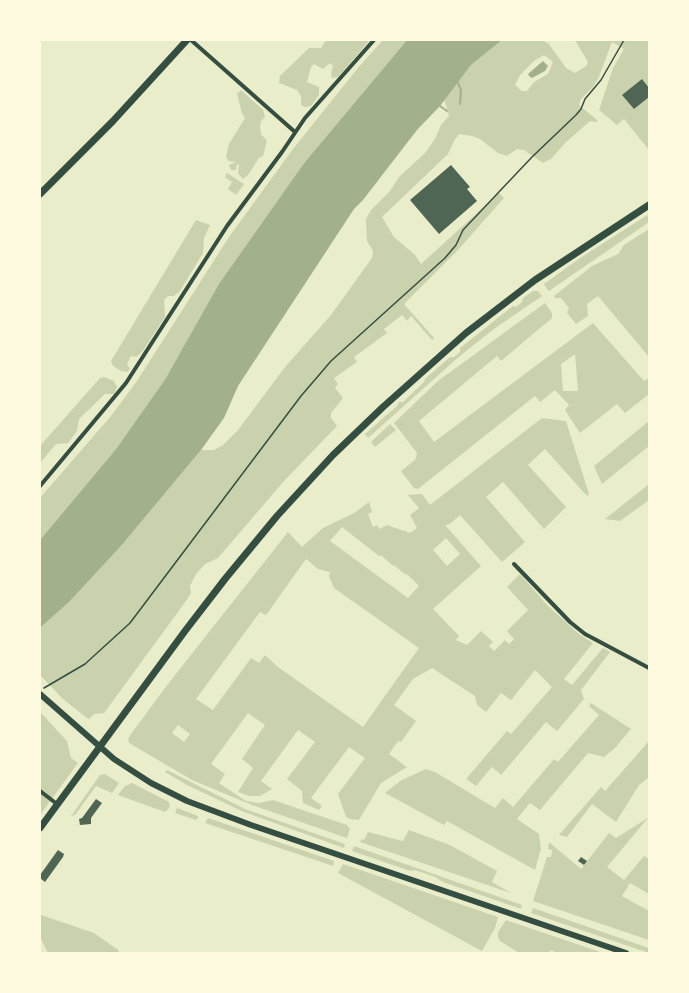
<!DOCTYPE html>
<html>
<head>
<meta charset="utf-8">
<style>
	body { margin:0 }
	#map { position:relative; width:689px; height:993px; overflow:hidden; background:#e9edc9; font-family:Lato,sans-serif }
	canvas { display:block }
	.frame { position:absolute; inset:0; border:41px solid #fefae0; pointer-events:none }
</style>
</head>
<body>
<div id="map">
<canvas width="689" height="993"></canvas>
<div class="frame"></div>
</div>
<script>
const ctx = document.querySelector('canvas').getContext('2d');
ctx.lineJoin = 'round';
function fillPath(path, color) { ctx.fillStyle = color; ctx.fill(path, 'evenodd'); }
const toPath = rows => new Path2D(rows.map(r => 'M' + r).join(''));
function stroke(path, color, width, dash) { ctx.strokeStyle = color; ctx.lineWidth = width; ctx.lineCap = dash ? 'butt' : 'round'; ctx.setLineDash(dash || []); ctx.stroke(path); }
fillPath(toPath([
	[326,40,370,40,338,77,332,78,331,73,333,66,330,63,323,69,314,64,311,67,307,82,319,87,319,95,311,106,305,107,301,105,301,96,297,90,279,83,280,76,309,48,321,48],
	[383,40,407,40,305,162,166,378,116,449,40,540,40,498,111,416,137,381,229,237,293,149,358,68],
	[502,40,542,40,549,44,566,68,575,73,586,66,588,62,575,40,649,40,649,150,624,119,617,125,599,110,613,68,624,49,612,42,598,79,592,88,581,99,579,105,597,120,597,122,590,121,565,143,551,159,543,163,524,150,517,149,507,156,498,153,480,139,472,136,459,134,454,141,448,154,382,217,394,237,415,255,421,264,499,193,504,198,457,251,404,304,434,338,432,340,411,316,407,321,402,315,384,329,387,333,354,357,357,362,334,378,338,384,335,388,343,398,331,413,331,418,337,426,284,481,218,558,205,564,196,574,190,586,191,593,186,601,104,713,94,714,89,719,87,718,63,699,40,675,40,628,70,601,121,546,201,450,214,450,223,445,238,430,285,367,331,315,372,258,373,251,367,241,366,219,371,210,390,191,399,177,425,153,435,139,441,125,449,116,444,99,471,65],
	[544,55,553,62,548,74,534,82,527,91,522,91,515,85,520,75,534,61],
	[241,90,263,110,265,117,261,121,260,127,261,134,267,141,263,156,259,158,248,175,243,179,238,173,239,165,237,164,236,170,231,170,229,165,236,162,229,161,226,157,229,144,245,118,242,113,237,94],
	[227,173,244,184,236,195,228,189,232,182,225,177],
	[649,214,649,222,549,291,546,288,544,284,583,256],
	[196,220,210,225,204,238,203,253,180,291,174,296,168,296,164,300,165,317,142,352,136,357,131,356,127,364,130,369,127,372,121,371,113,366,111,361],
	[649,229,649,357,598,296,587,304,588,316,576,324,567,313,569,308,561,298,555,298,554,296,592,266,618,254,624,245],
	[533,291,538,291,542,296,494,329,461,355,368,438,365,434,397,406,399,402,403,402,424,382,425,379,450,357,454,357,460,352,460,348,513,306,516,307,522,302,523,298],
	[545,303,552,313,552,318,501,361,497,356,419,421,434,442,593,323,644,381,649,378,649,394,625,413,617,404,580,433,565,410,569,405,555,390,540,402,535,396,418,489,414,488,401,471,415,460,417,453,394,423,438,381],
	[575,354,578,391,563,391,561,364],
	[104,377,114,381,117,387,114,394,105,394,79,419,77,431,68,443,56,444,40,463,40,446,100,378],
	[542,418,566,421,589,494,587,496,545,449,528,465,566,507,544,529,503,482,486,497,525,542,502,562,460,515,450,524,445,525,481,566,433,609,459,636,456,640,467,645,481,631,493,642,489,646,494,651,505,640,509,644,514,639,507,631,528,610,507,587,520,574,547,605,579,634,593,643,564,679,572,685,603,648,610,652,581,690,584,699,557,731,546,722,501,775,492,767,476,786,466,779,507,731,511,734,552,687,535,670,511,700,501,693,486,712,477,705,475,696,432,668,413,679,394,705,416,721,401,742,398,741,389,754,407,767,381,783,359,820,350,819,346,817,338,794,365,758,349,747,311,798,322,806,319,810,303,803,302,791,287,779,315,742,298,730,261,781,272,789,260,796,249,796,238,792,253,768,242,759,265,725,248,713,211,764,225,774,219,783,246,801,259,803,273,800,347,825,350,829,347,838,252,805,192,780,129,743,128,739,131,734,168,684,288,532,302,547,323,528,354,513,369,502,372,512,368,514,373,527,377,525,379,529,387,525,410,533,417,528,410,515,419,508,408,495,422,494,430,505],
	[342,527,379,556,381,555,393,566,394,565,406,575,407,574,419,586,408,598,330,541],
	[446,538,460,554,447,566,433,550],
	[306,559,318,569,330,572,329,576,334,588,419,648,363,727,278,667,265,655,259,663,251,658,213,710,196,699,260,612,266,615],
	[178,725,190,734,184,742,172,733],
	[649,421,649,446,602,484,594,466],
	[390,424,396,430,375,447,371,442],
	[649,484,649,500,620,521,605,519],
	[591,703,631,729,614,749,604,757,588,753,540,810,530,803,517,819,539,834,541,849,535,870,447,821,444,825,385,793,400,781,426,769,435,772,495,808,503,798,513,807,554,759,558,762,599,715,589,706],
	[40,712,67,741,71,758,78,763,40,815],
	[649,741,649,777,639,785,616,822,592,804,567,837,559,835,601,787,605,791],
	[167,770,245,809,345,844,344,848,244,812,187,785,165,772],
	[105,774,119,783,112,793,96,786,75,815,71,816,100,775],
	[132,783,169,802,170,807,165,812,118,795,125,786],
	[177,808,198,816,198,818,196,820,175,813],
	[208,818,334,861,333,866,205,823],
	[648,818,607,867,624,880,644,856,649,859,649,894,630,883,622,896,649,911,649,940,533,901,547,857,551,857,552,850,548,849,549,842,581,869,609,833,616,838],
	[409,830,450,845,497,871,492,882,511,893,360,842,362,839,364,840,368,832,403,841],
	[354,846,522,905,521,909,443,882,435,877,415,870,410,871,352,851],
	[343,864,498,917,495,928,482,951,338,873],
	[533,908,649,948,649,953,531,913],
	[41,915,94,933,118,950,120,953,48,953,40,937],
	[506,920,603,953,556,953,551,950,549,953,519,953,500,941,498,937,498,932]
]), '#cad2ad');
fillPath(toPath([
	[407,40,502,40,471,65,440,106,417,130,363,200,354,209,238,386,224,418,201,450,121,546,70,601,40,628,40,540,116,449,166,378,219,284,305,162],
	[543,61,548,66,545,71,532,78,529,76,528,74]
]), '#a3b18a');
stroke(toPath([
	[458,83,461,90,460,104],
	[440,106,447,111]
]), '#a3b18a', 2);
fillPath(toPath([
	[642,79,649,88,649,97,634,109,622,95],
	[451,165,470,187,467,189,477,201,439,234,410,200],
	[96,799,102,803,91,818,91,824,80,825,79,819,82,818],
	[58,850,64,854,63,857,45,882,40,878,40,875],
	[581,857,587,861,584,865,578,861]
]), '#4f6655');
stroke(toPath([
	[44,688,85,664,130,623,301,396,331,361,445,258,456,245,463,230,532,157,576,115,581,109,585,99,601,80,624,40]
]), '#344e41', 1.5);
stroke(toPath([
	[191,40,295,132],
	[40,486,126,383,227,226,282,152,305,118,374,40],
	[514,564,570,622,585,634,649,668],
	[40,791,57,804]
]), '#344e41', 4);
stroke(toPath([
	[40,694,114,759,151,783,187,801,251,825,626,953]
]), '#344e41', 6);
stroke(toPath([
	[40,194,113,121,187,40],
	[40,828,185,631,225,579,277,516,333,455,383,407,466,333,535,280,649,205]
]), '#344e41', 7);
</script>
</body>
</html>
